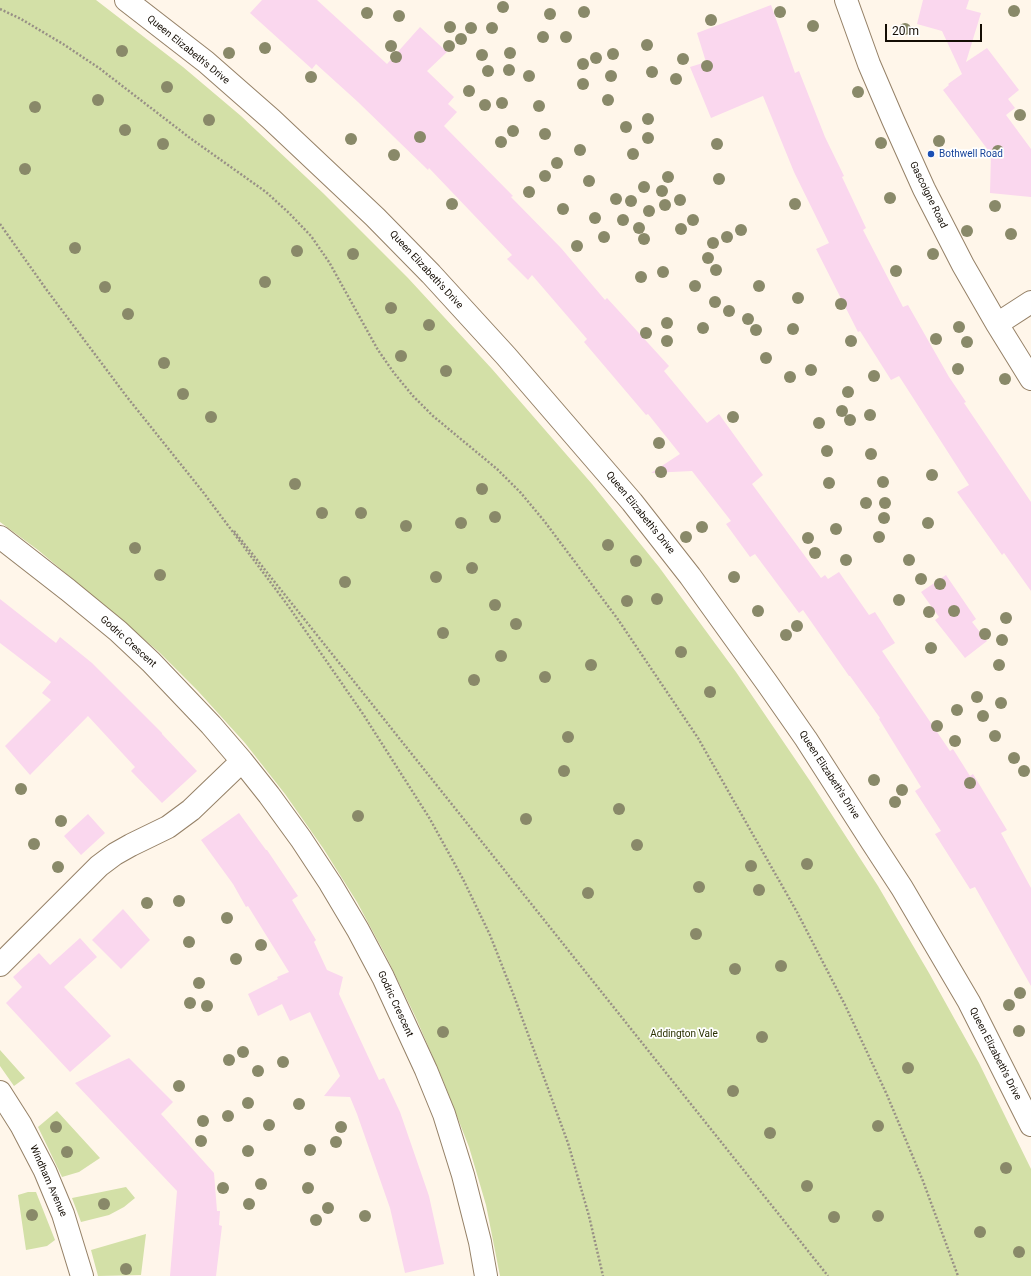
<!DOCTYPE html>
<html>
<head>
<meta charset="utf-8">
<style>
	body { margin:0 }
	#map { position:relative; width:1031px; height:1276px; overflow:hidden; background:#fff6ea; font-family:Roboto,sans-serif }
	canvas { display:block }
	.scale { position:absolute; left:885px; top:24px; width:97px; height:18px; box-sizing:border-box; border:2px solid #140d04; border-top:0; padding-left:5px; font-size:12px; line-height:14px; white-space:nowrap; color:#140d04; -webkit-text-stroke:3px #fff; paint-order:stroke }
</style>
</head>
<body>
<div id="map">
<canvas width="1031" height="1276"></canvas>
<div class="scale">20 m</div>
</div>
<script>
const ctx = document.querySelector('canvas').getContext('2d');
ctx.lineJoin = 'round';
function fillPath(path, color) { ctx.fillStyle = color; ctx.fill(path, 'evenodd'); }
const toPath = rows => new Path2D(rows.map(r => 'M' + r).join(''));
function stroke(path, color, width, dash) { ctx.strokeStyle = color; ctx.lineWidth = width; ctx.lineCap = dash ? 'butt' : 'round'; ctx.setLineDash(dash || []); ctx.stroke(path); }
function write(font, color, halo, rows, align = 'center') {
  ctx.font = font + ' Roboto,sans-serif'; ctx.lineWidth = 3.5; ctx.setLineDash([]); ctx.textBaseline = 'middle'; ctx.strokeStyle = halo; ctx.fillStyle = color; for (const [text, x, y, turn = 0] of rows) {
    ctx.save(); ctx.translate(x, y); ctx.rotate((+turn || 0) * Math.PI / 180); ctx.textAlign = isNaN(turn) ? turn : align; if (halo) ctx.strokeText(text, 0, 0); ctx.fillText(text, 0, 0); ctx.restore();
  }
}
fillPath(toPath([
	[0,0,96,0,183,67,241,116,323,193,408,278,492,369,592,484,659,567,736,672,810,781,878,886,929,973,979,1063,1031,1169,1031,1276,500,1276,486,1205,469,1147,444,1083,416,1018,386,956,357,902,323,848,285,794,245,743,198,691,159,652,100,602,38,550,0,522],
	[0,1050,25,1078,14,1086,0,1066],
	[57,1111,100,1158,79,1172,62,1177,38,1127],
	[126,1187,135,1198,124,1207,109,1215,81,1222,72,1198],
	[28,1192,36,1192,55,1240,47,1246,26,1250,18,1195],
	[146,1234,141,1275,98,1276,91,1250]
]), '#d3e0a7');
fillPath(toPath([
	[262,0,317,0,387,64,420,27,447,52,427,71,454,97,448,104,457,112,444,126,513,196,511,197,561,248,605,300,607,298,669,366,664,371,707,423,719,414,763,475,752,484,821,578,825,575,828,579,839,572,869,615,875,612,895,643,882,651,950,751,953,749,970,776,973,774,1007,830,1001,833,1031,888,1031,986,975,887,970,889,935,834,941,831,915,791,921,787,879,719,880,718,850,676,849,676,803,610,799,613,755,554,750,557,726,524,731,521,692,471,651,473,680,454,648,414,646,415,584,342,587,339,532,275,528,280,507,259,512,255,429,168,428,170,358,102,316,64,312,69,250,13],
	[923,0,969,0,966,9,981,13,966,62,987,48,1019,90,1008,99,1015,108,1006,115,1031,149,1031,197,990,193,991,154,943,90,949,85,948,84,962,74,942,31,917,24],
	[771,5,795,73,799,71,825,137,844,176,842,177,866,228,863,230,903,307,908,305,949,377,966,402,964,403,1031,502,1031,591,1004,553,1002,555,957,492,969,485,899,376,891,380,860,331,858,332,816,249,829,243,794,172,763,96,711,118,690,67,706,62,697,33],
	[946,575,976,619,972,622,987,641,965,658,935,620,939,617,921,592],
	[0,599,56,643,60,637,92,663,162,733,162,734,197,771,162,803,131,771,135,767,88,716,30,775,5,746,51,700,42,693,51,682,0,643],
	[239,813,266,850,267,850,298,896,292,900,316,940,314,942,327,970,343,977,339,994,379,1080,384,1078,400,1112,429,1196,444,1264,405,1273,390,1208,357,1114,350,1097,324,1096,340,1076,310,1012,290,1021,282,1004,258,1016,248,994,278,979,277,977,289,972,248,906,246,907,233,884,201,840],
	[88,814,105,833,81,855,64,836],
	[123,909,150,940,121,969,92,940],
	[80,938,97,957,64,987,111,1036,70,1072,6,1003,22,987,13,977,39,953,50,965],
	[129,1058,173,1102,161,1114,214,1173,217,1211,220,1211,219,1225,222,1226,216,1276,170,1276,177,1191,75,1083]
]), '#fad7ee');
const minor = toPath([
	[126,0,206,62,271,119,375,217,431,274,506,356,632,502,690,576,767,683,806,739,872,842,902,888,969,1002,1031,1125],
	[846,0,869,64,893,120,924,189,963,265,997,324,1031,379],
	[997,324,1031,302],
	[0,537,68,590,118,631,151,662,211,725,242,761,269,795,301,839,330,883,358,930,383,977,426,1070,444,1114,463,1175,480,1242,486,1276],
	[0,965,99,866,115,854,131,845,168,827,191,810,242,761],
	[0,1092,21,1125,45,1171,63,1214,82,1276]
]);
stroke(minor, '#958167', 24);
stroke(toPath([
	[0,9,21,19,63,44,99,68,190,138,266,192,289,213,311,236,329,262,378,350,394,373,413,396,433,416,497,469,521,493,545,522,617,618,698,738,797,912,845,1005,887,1095,923,1181,958,1276],
	[0,224,46,289,127,397,203,492,289,607,363,714,430,819,463,879,490,935,514,996,568,1143,589,1216,603,1276],
	[234,531,828,1276]
]), '#989086', 2.5, [2, 2]);
stroke(minor, '#fff', 22);
ctx.fillStyle = '#898969';
for (const [x, y] of [
	[503,7],
	[1014,11],
	[584,12],
	[780,12],
	[367,13],
	[550,14],
	[399,16],
	[711,20],
	[813,26],
	[450,27],
	[471,28],
	[492,28],
	[905,29],
	[543,37],
	[566,37],
	[461,39],
	[647,45],
	[391,46],
	[449,46],
	[265,48],
	[122,51],
	[229,53],
	[510,53],
	[613,54],
	[482,55],
	[396,57],
	[596,58],
	[683,59],
	[583,64],
	[707,66],
	[509,70],
	[488,71],
	[652,72],
	[529,76],
	[611,76],
	[311,77],
	[676,79],
	[583,84],
	[167,87],
	[469,91],
	[858,92],
	[98,100],
	[608,100],
	[502,103],
	[485,105],
	[539,106],
	[35,107],
	[1020,115],
	[648,119],
	[209,120],
	[626,127],
	[125,130],
	[513,131],
	[545,134],
	[420,137],
	[648,138],
	[351,139],
	[939,141],
	[501,142],
	[881,143],
	[163,144],
	[717,144],
	[580,150],
	[998,151],
	[633,154],
	[394,155],
	[557,163],
	[25,169],
	[545,176],
	[668,177],
	[719,179],
	[589,181],
	[644,187],
	[662,191],
	[529,192],
	[890,198],
	[616,199],
	[680,200],
	[631,201],
	[452,204],
	[795,204],
	[665,205],
	[995,206],
	[563,209],
	[649,211],
	[595,218],
	[623,220],
	[693,220],
	[639,228],
	[681,229],
	[741,230],
	[967,231],
	[1011,234],
	[604,237],
	[727,237],
	[644,239],
	[713,243],
	[577,246],
	[75,248],
	[297,251],
	[353,254],
	[933,254],
	[708,258],
	[716,270],
	[896,271],
	[663,272],
	[641,277],
	[265,282],
	[695,286],
	[759,286],
	[105,287],
	[798,298],
	[715,302],
	[841,304],
	[391,308],
	[729,311],
	[128,314],
	[748,319],
	[667,323],
	[429,325],
	[959,327],
	[703,328],
	[793,329],
	[756,330],
	[646,333],
	[936,339],
	[667,341],
	[851,341],
	[967,342],
	[401,356],
	[766,358],
	[164,363],
	[958,369],
	[811,370],
	[446,371],
	[874,376],
	[790,377],
	[1005,379],
	[848,392],
	[183,394],
	[842,411],
	[870,415],
	[211,417],
	[733,417],
	[850,420],
	[819,423],
	[659,443],
	[827,451],
	[871,454],
	[661,472],
	[932,475],
	[883,482],
	[829,483],
	[295,484],
	[482,489],
	[866,503],
	[885,503],
	[322,513],
	[361,513],
	[495,517],
	[884,518],
	[461,523],
	[928,523],
	[406,526],
	[702,527],
	[836,529],
	[686,537],
	[879,537],
	[808,538],
	[608,545],
	[135,548],
	[815,553],
	[846,560],
	[909,560],
	[636,561],
	[472,568],
	[160,575],
	[436,577],
	[734,577],
	[921,579],
	[345,582],
	[940,584],
	[657,599],
	[899,600],
	[627,601],
	[495,605],
	[758,611],
	[954,611],
	[929,612],
	[1006,618],
	[516,624],
	[797,626],
	[443,633],
	[985,634],
	[786,635],
	[1002,640],
	[931,648],
	[681,652],
	[501,656],
	[591,665],
	[999,665],
	[545,677],
	[474,680],
	[710,692],
	[977,697],
	[1001,703],
	[957,710],
	[983,716],
	[937,726],
	[995,736],
	[568,737],
	[955,741],
	[1014,758],
	[564,771],
	[1024,771],
	[874,780],
	[970,783],
	[21,789],
	[902,790],
	[895,802],
	[619,809],
	[358,816],
	[526,819],
	[61,821],
	[34,844],
	[637,845],
	[807,864],
	[751,866],
	[58,867],
	[699,887],
	[759,890],
	[588,893],
	[179,901],
	[147,903],
	[227,918],
	[696,934],
	[189,942],
	[261,945],
	[236,959],
	[781,966],
	[735,969],
	[199,983],
	[1020,993],
	[190,1003],
	[1009,1005],
	[207,1006],
	[1019,1031],
	[443,1032],
	[762,1037],
	[243,1052],
	[229,1060],
	[283,1062],
	[908,1068],
	[258,1071],
	[179,1086],
	[733,1091],
	[248,1103],
	[299,1104],
	[228,1116],
	[203,1121],
	[269,1125],
	[878,1126],
	[56,1127],
	[341,1127],
	[770,1133],
	[201,1141],
	[336,1142],
	[310,1150],
	[248,1151],
	[67,1152],
	[1006,1168],
	[261,1184],
	[807,1186],
	[223,1188],
	[308,1188],
	[104,1204],
	[249,1204],
	[328,1208],
	[32,1215],
	[365,1216],
	[878,1216],
	[834,1217],
	[316,1220],
	[980,1232],
	[1019,1252],
	[126,1269]
]) { ctx.beginPath(); ctx.arc(x, y, 6, 0, 2 * Math.PI); ctx.fill(); }
for (const [x, y, r, color] of [
	[931,154,4,"#1a4fb4"]
]) { const dot = new Path2D(); dot.arc(x, y, r, 0, 2 * Math.PI); ctx.fillStyle = color; ctx.fill(dot); stroke(dot, '#fff', 1.5); }
write('10px', '#140d04', '#fff', [
	["Queen Elizabeth's Drive",188,50,39],
	["Gascoigne Road",928,195,64],
	["Queen Elizabeth's Drive",426,270,47],
	["Queen Elizabeth's Drive",640,513,51],
	["Godric Crescent",128,642,42],
	["Queen Elizabeth's Drive",829,775,57],
	["Godric Crescent",395,1004,65],
	["Queen Elizabeth's Drive",995,1054,63],
	["Windham Avenue",48,1181,66]
]);
write('10px', '#164399', '#fff', [
	["Bothwell Road",939,154]
], 'left');
write('10px', '#293000', '#fff', [
	["Addington Vale",684,1034]
]);
</script>
</body>
</html>
